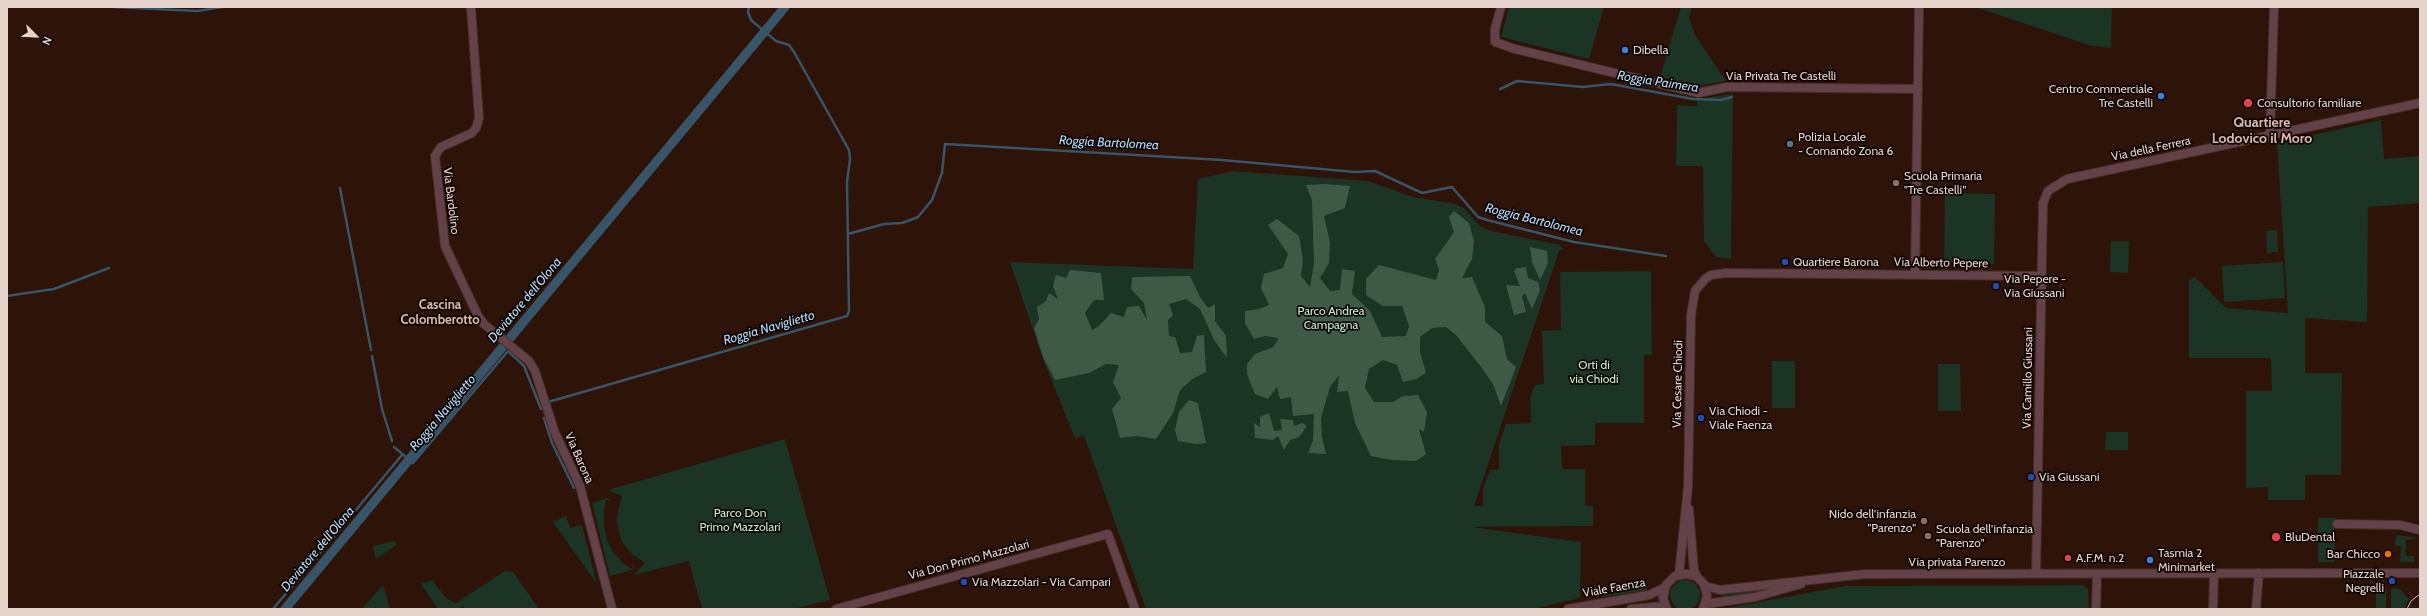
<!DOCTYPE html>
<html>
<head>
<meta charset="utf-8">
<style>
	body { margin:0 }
	#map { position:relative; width:2427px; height:616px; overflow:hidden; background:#2e1308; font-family:Cabin,sans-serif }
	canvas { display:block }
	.frame { position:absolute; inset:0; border:8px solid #e6d3cb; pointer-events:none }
	.north { position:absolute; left:16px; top:16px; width:40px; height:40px; -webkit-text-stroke:3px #0e0402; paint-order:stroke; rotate:114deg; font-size:11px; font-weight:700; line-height:16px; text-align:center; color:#e6d3cb }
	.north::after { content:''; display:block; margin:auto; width:14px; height:18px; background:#e6d3cb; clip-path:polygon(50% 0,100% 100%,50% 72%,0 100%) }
</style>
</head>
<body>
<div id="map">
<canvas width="2427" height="616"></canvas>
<div class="frame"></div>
<div class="north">N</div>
</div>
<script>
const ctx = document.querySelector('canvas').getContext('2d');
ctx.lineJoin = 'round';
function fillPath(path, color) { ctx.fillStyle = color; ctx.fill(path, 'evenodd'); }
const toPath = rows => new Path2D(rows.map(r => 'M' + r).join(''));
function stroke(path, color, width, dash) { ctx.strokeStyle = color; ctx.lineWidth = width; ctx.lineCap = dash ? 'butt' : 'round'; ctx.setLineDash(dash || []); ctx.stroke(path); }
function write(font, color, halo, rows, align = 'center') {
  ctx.font = font + ' Cabin,sans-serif'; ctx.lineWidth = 3.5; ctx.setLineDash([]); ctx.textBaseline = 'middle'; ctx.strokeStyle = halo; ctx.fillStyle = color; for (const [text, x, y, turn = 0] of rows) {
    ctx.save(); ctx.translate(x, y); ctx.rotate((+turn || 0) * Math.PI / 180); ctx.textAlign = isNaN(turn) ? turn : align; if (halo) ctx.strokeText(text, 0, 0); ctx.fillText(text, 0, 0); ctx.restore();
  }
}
fillPath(toPath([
	[1509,7,1604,7,1589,59,1501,37],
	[1681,7,1692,7,1689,19,1695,35,1726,81,1697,86,1660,77],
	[1975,7,2112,7,2111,48,2092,46],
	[1733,94,1731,259,1716,257,1704,241,1703,166,1676,166,1677,105,1697,106,1697,99],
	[2381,120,2384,159,2420,156,2420,203,2368,207,2367,322,2305,318,2305,373,2342,373,2341,475,2305,475,2305,500,2268,500,2268,487,2246,488,2246,391,2272,391,2271,358,2189,358,2189,280,2195,277,2226,308,2288,313,2277,143],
	[1233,171,1368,181,1413,197,1456,204,1464,208,1480,226,1491,231,1560,245,1563,249,1559,251,1474,506,1483,506,1483,489,1490,470,1499,469,1499,444,1506,424,1531,423,1530,398,1535,385,1544,384,1542,331,1561,330,1560,272,1651,271,1652,355,1644,355,1644,423,1595,423,1595,445,1561,446,1562,469,1585,469,1585,505,1593,506,1593,526,1472,527,1581,542,1580,598,1533,609,1146,609,1084,436,1075,438,1044,362,1010,262,1193,269,1198,179],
	[1945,193,1995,194,1994,264,1944,263],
	[2277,230,2278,252,2267,253,2266,231],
	[2111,241,2129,241,2128,273,2110,272],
	[2283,262,2285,298,2224,302,2222,266],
	[1772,361,1795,361,1795,408,1772,408],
	[1938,364,1960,364,1961,411,1938,411],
	[2106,432,2128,432,2128,450,2105,450],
	[785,439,830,600,793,609,702,609,689,561,634,575,645,563,632,554,622,542,616,520,622,496,608,490],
	[607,498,612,501,606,500,604,508,604,525,607,540,613,552,623,563,631,569,634,565,635,566,632,570,610,576,592,503],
	[566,516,570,528,582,525,597,584,553,522],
	[2318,518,2335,518,2334,562,2318,562],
	[2396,535,2419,538,2406,540,2406,556,2414,556,2414,562,2400,562,2401,546,2395,546],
	[395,541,396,545,376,559,373,546],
	[505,571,513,572,539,609,465,609,463,606,458,609,438,609,421,584,432,580,447,599,456,603],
	'1670 595a15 15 0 1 1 30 0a15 15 0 1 1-30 0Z',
	[383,585,390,609,362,609],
	[2083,585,2088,589,2089,609,1721,609,1845,586],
	[1646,586,1646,591,1602,597,1602,596],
	[2386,587,2386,609,2376,609,2376,588],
	[1772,588,1754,593,1723,597,1722,593],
	[2393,588,2400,589,2409,599,2404,609,2391,609,2391,591]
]), '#1b3423');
fillPath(toPath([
	[1325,184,1350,186,1345,208,1324,216,1330,242,1329,263,1320,278,1330,291,1340,290,1342,269,1355,271,1352,294,1370,311,1382,337,1406,336,1409,326,1402,306,1383,306,1366,295,1366,279,1379,265,1436,280,1439,270,1435,259,1454,232,1449,217,1454,211,1469,223,1474,241,1472,259,1462,278,1472,277,1485,307,1485,322,1502,336,1507,359,1516,367,1501,406,1493,384,1481,367,1456,335,1446,327,1432,328,1420,337,1420,352,1426,373,1416,379,1403,382,1397,365,1383,360,1369,369,1365,388,1374,402,1393,402,1403,396,1418,395,1427,412,1424,432,1419,429,1426,454,1416,461,1392,460,1371,456,1355,423,1348,391,1337,392,1339,375,1330,387,1321,418,1322,437,1326,454,1308,453,1313,440,1314,414,1293,416,1291,397,1280,399,1277,387,1268,399,1255,394,1247,374,1247,364,1255,354,1273,347,1279,338,1265,336,1254,339,1245,323,1245,311,1259,309,1269,305,1261,288,1264,274,1283,268,1288,254,1268,225,1277,219,1299,236,1303,260,1301,276,1310,287,1314,263,1312,200,1306,185],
	[1530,247,1547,251,1548,263,1540,280,1532,262],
	[1526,267,1528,278,1538,282,1540,290,1532,309,1525,293,1522,296,1526,312,1514,315,1506,285,1520,286,1514,271,1517,268],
	[1070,270,1101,273,1104,300,1094,300,1085,313,1092,330,1099,326,1111,313,1124,317,1127,307,1139,306,1147,320,1144,303,1131,289,1132,277,1190,276,1200,297,1208,308,1215,304,1215,321,1226,336,1227,358,1214,340,1200,309,1186,299,1169,304,1173,315,1168,320,1169,336,1175,337,1180,353,1192,352,1197,336,1204,335,1206,372,1192,379,1180,390,1173,413,1156,439,1137,436,1120,438,1112,409,1121,398,1113,382,1119,365,1106,364,1089,373,1055,380,1043,357,1034,328,1039,319,1037,307,1046,301,1049,293,1058,299,1053,286,1056,275,1066,278],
	[1189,400,1198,403,1206,443,1197,444,1178,441,1175,430,1179,412],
	[1269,413,1274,431,1282,430,1280,419,1293,420,1294,426,1302,423,1307,426,1299,437,1290,440,1284,450,1278,436,1273,440,1255,438,1254,423,1260,427,1260,417]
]), '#3e5a46');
stroke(toPath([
	[113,7,197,11,223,7],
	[1500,89,1517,81,1583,87,1611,84,1693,99,1720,100],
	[1721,100,1732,97],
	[340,188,371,350],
	[848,234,884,224,902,223,918,217,932,200,942,173,945,144,1222,160,1355,172,1375,171,1422,193,1452,187,1478,217,1487,220,1574,242,1666,256],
	[7,296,54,289,109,268],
	[372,356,382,409,392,441],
	[548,402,847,316,849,311,847,182,850,159,849,150,794,52,789,45,776,41,751,20,748,12,749,7],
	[544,418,552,443,574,488],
	[394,447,413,463,508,351,524,366,541,409],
	[273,609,402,455]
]), '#385468', 2.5);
stroke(toPath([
	[285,609,785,7]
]), '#385468', 9);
const minor = toPath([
	[471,7,479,118,476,128,472,133,441,147,435,156,445,246,478,316,484,324,529,361,535,371,555,433,580,486,612,609],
	[1501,7,1495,29,1495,42,1515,49,1698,93,1727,87,1918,89],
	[2270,135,2274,7],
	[1915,275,1919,7],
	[1689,509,1694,571,1698,578],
	[2337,524,2400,525,2420,530],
	[2036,573,2043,203,2048,191,2067,179,2420,103],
	[1679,574,1688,487,1691,315,1695,291,1705,279,1711,275,1726,273,2042,276],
	[1705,586,1720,590,1865,574,2420,573],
	[1706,604,1755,597,1801,584],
	[836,609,1108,534,1135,609],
	[1568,609,1649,595,1664,588],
	[1631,609,1665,606],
	[1667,609,1663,598,1666,585,1675,576,1686,574,1696,576,1704,584,1707,596,1703,609],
	[2096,609,2097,574],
	[2213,609,2214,573],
	[2256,609,2259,573]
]);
stroke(minor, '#482e23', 10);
stroke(minor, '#634149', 8);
stroke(toPath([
	[2407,609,2411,601,2420,594]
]), '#d0bcb4', 1);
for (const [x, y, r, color] of [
	[1625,50,4,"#3f7fe0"],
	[2161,96,4,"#3f7fe0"],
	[2248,103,5,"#e0444e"],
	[1790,144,4,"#5c6f8a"],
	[1896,183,4,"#8d6e63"],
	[1785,262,4,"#1a4fb4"],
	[1996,286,4,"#1a4fb4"],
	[1701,418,4,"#1a4fb4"],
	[2031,477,4,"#1a4fb4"],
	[1924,521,4,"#8d6e63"],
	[1928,536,4,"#8d6e63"],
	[2276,537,5,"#e0444e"],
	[2388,554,4,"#e8710a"],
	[2068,558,4,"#e0444e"],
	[2150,560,4,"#3f7fe0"],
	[2392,581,4,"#1a4fb4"],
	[964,582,4,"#1a4fb4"]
]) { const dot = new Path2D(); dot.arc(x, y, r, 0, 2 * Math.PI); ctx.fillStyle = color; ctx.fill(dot); stroke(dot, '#0e0402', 1.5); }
write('12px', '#e6d3cb', '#0e0402', [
	["Dibella",1633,50],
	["Centro Commerciale",2153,89,"right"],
	["Tre Castelli",2153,103,"right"],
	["Consultorio familiare",2257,103],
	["Polizia Locale",1798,137],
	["- Comando Zona 6",1798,151],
	["Scuola Primaria",1904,176],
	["\"Tre Castelli\"",1904,190],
	["Quartiere Barona",1793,262],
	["Via Pepere -",2004,279],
	["Via Giussani",2004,293],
	["Via Chiodi -",1709,411],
	["Viale Faenza",1709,425],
	["Via Giussani",2039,477],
	["Nido dell'infanzia",1916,514,"right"],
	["\"Parenzo\"",1916,528,"right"],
	["Scuola dell'infanzia",1936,529],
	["\"Parenzo\"",1936,543],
	["BluDental",2285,537],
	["Tasmia 2",2158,553],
	["Minimarket",2158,567],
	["Bar Chicco",2380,554,"right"],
	["A.F.M. n.2",2076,558],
	["Piazzale",2384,574,"right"],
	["Negrelli",2384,588,"right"],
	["Via Mazzolari - Via Campari",972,582]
], 'left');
write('12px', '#e6d3cb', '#0e0402', [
	["Via Privata Tre Castelli",1781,76],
	["Via della Ferrera",2151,149,-12],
	["Via Bardolino",451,201,83],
	["Via Alberto Pepere",1941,263,1],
	["Via Camillo Giussani",2028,378,-89],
	["Via Cesare Chiodi",1678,384,-89],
	["Via Barona",579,458,66],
	["Via Don Primo Mazzolari",969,560,-15],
	["Via privata Parenzo",1957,562],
	["Viale Faenza",1614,588,-10]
]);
write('12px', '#bdf3cb', '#0e0402', [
	["Parco Andrea",1331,311],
	["Campagna",1331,325],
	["Orti di",1594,365],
	["via Chiodi",1594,379],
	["Parco Don",740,513],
	["Primo Mazzolari",740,527]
]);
write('italic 13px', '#b1dbfb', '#0e0402', [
	["Roggia Paimera",1658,82,9],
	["Roggia Bartolomea",1109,143,3],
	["Roggia Bartolomea",1534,220,14],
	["Deviatore dell'Olona",525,300,-50],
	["Roggia Naviglietto",769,328,-16],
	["Roggia Naviglietto",443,413,-50],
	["Deviatore dell'Olona",318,549,-50]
]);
write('bold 13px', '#dcb7a8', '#0e0402', [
	["Cascina",440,305],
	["Colomberotto",440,320]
]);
write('bold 14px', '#dcb7a8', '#0e0402', [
	["Quartiere",2262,123],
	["Lodovico il Moro",2262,139]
]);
</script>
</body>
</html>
